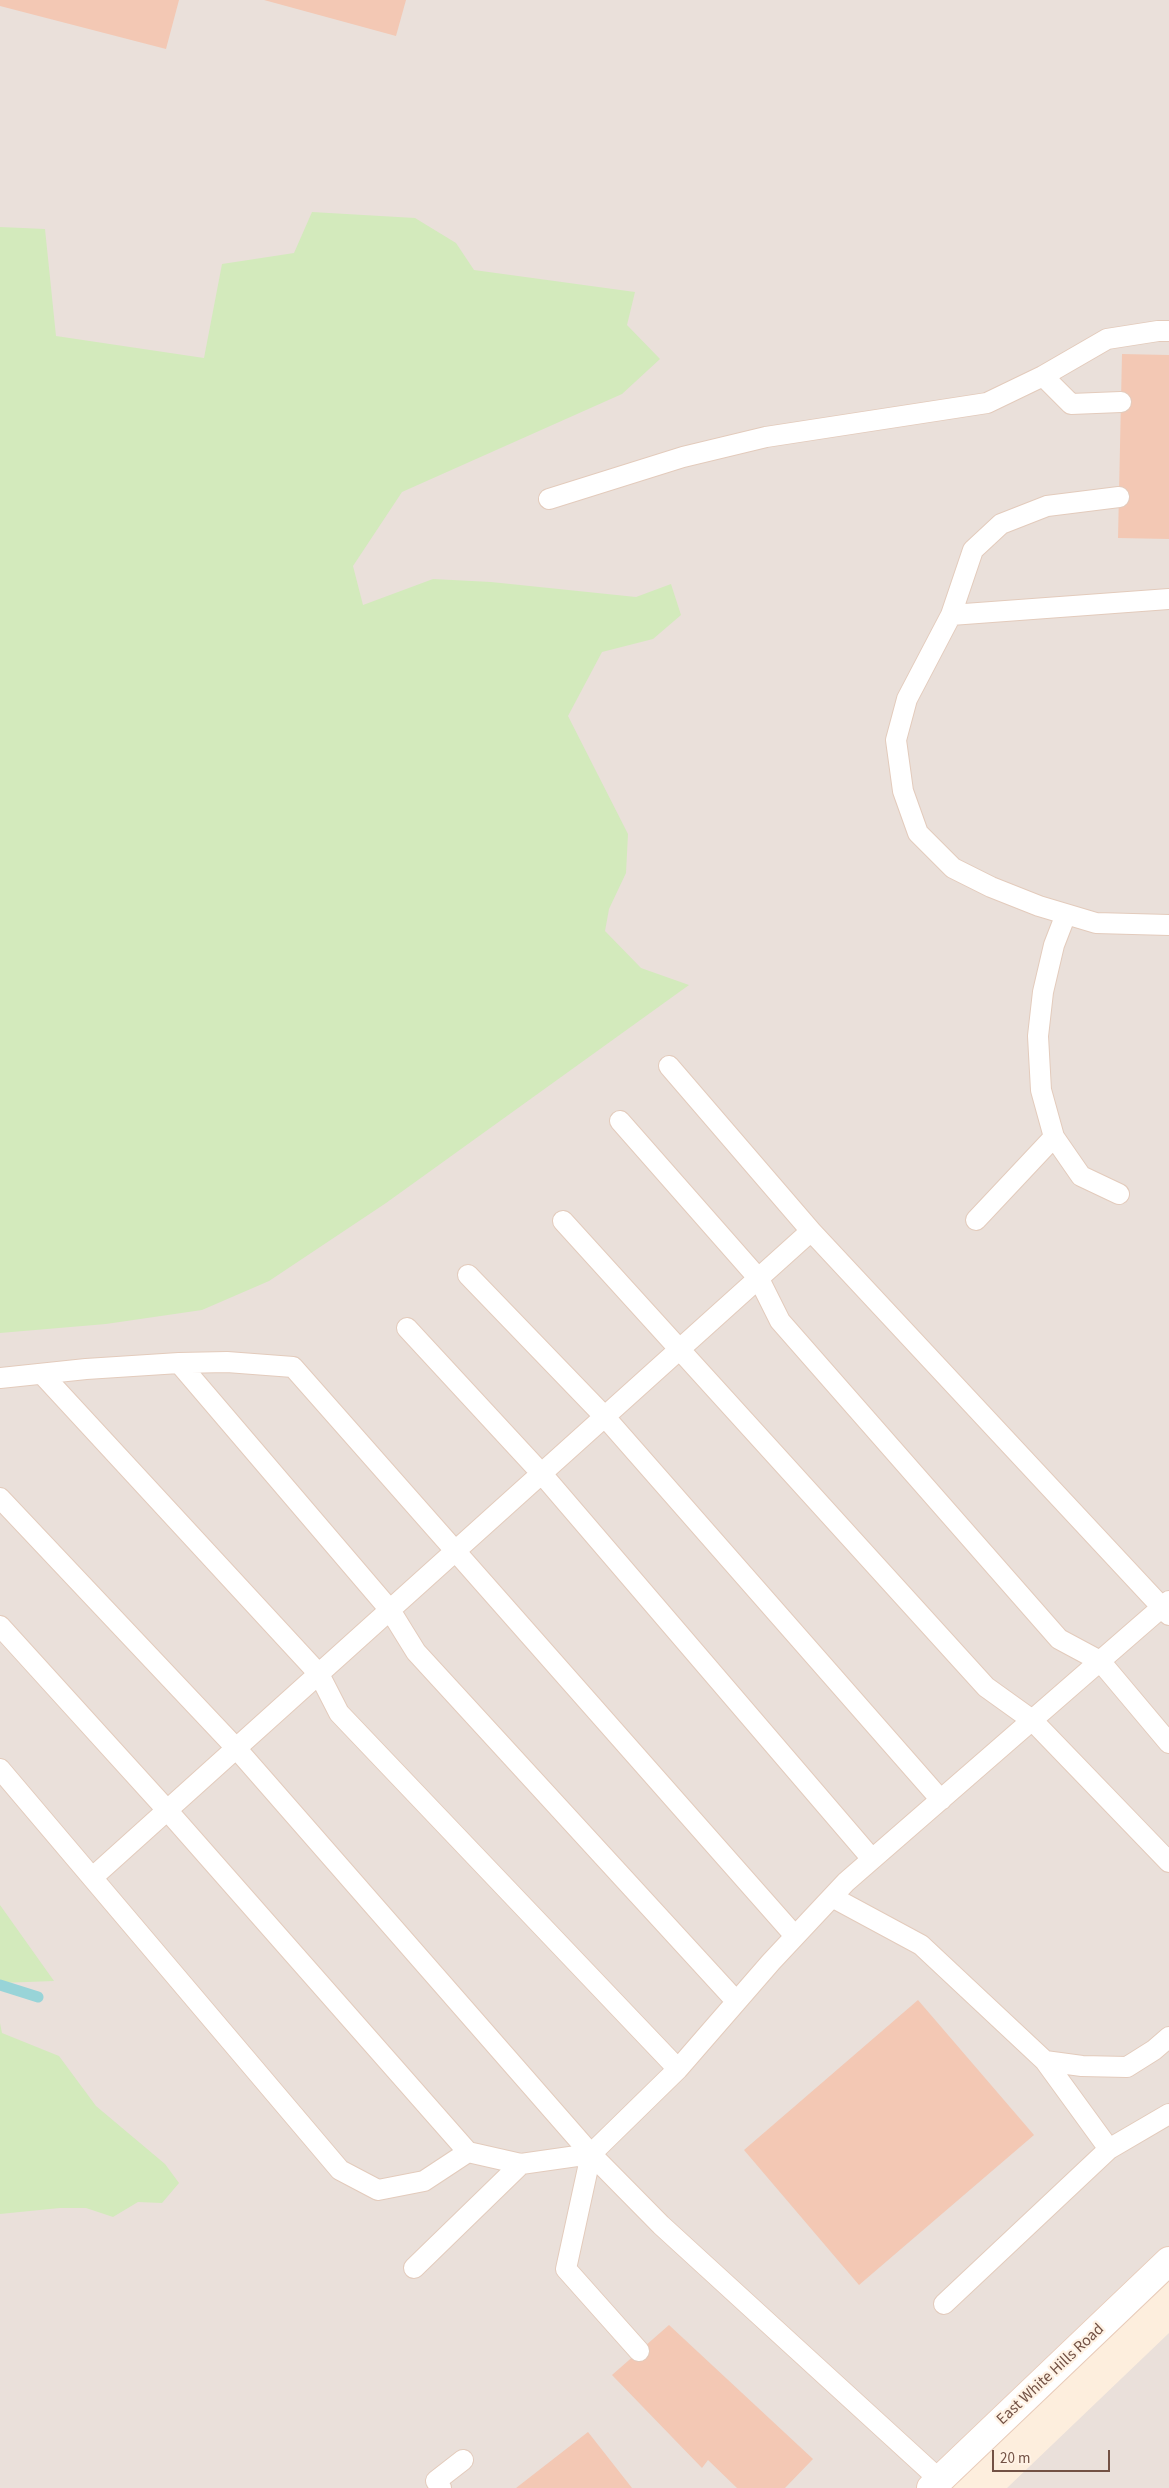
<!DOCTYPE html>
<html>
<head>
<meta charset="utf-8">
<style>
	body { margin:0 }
	#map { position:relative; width:1169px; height:2488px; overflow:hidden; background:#fdeedd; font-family:"Source Sans 3",sans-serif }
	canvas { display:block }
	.scale { position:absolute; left:992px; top:2450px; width:118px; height:22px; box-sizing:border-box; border:2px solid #735245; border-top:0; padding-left:6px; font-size:15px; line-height:18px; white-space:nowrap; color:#735245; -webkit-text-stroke:4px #fff2e4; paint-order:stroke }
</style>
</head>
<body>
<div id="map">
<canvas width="1169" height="2488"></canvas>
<div class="scale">20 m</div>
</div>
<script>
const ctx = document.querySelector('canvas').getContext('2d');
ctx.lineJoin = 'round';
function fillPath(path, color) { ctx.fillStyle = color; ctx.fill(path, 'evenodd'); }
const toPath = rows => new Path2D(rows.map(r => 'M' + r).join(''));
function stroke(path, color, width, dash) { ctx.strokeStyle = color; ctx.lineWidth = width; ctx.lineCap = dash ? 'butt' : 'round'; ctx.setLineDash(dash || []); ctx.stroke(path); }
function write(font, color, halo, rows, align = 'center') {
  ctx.font = font + ' "Source Sans 3",sans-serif'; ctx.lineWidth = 4.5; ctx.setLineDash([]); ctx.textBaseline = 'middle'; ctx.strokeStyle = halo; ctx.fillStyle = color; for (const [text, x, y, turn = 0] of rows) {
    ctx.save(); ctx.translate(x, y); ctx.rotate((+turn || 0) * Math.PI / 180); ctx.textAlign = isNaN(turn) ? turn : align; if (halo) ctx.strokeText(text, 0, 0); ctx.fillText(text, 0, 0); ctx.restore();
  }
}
fillPath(toPath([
	[0,0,1169,0,1169,2261,931,2488,0,2488],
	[1169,2333,1169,2488,1007,2488]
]), '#eae0da');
fillPath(toPath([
	[312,212,415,218,456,243,474,270,635,292,627,325,660,359,622,394,402,492,353,566,363,605,433,579,491,582,636,597,671,584,681,615,653,639,602,652,568,716,628,834,626,873,609,909,605,931,641,968,689,985,386,1203,269,1281,202,1310,106,1324,0,1333,0,227,45,229,56,336,204,358,222,264,294,253],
	[0,1905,54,1981,0,1983],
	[0,2023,2,2033,59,2056,96,2106,165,2164,179,2183,162,2203,138,2202,113,2217,86,2208,60,2208,0,2214]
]), '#d3eabc');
stroke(toPath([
	[0,1985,38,1997]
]), '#98d4d8', 11);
fillPath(toPath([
	[0,0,179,0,166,49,0,6],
	[264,0,406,0,396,36],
	[1122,354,1169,355,1169,539,1118,538],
	[918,2000,1034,2135,859,2285,744,2150],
	[669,2325,813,2459,785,2488,737,2488,708,2460,702,2468,612,2375],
	[588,2432,632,2488,516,2488]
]), '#f3c8b4');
const service = toPath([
	[1043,376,1071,404,1121,402],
	[1119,497,1047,506,1001,524,973,550,951,615,907,699,896,740,903,791,918,833,953,868,991,887,1039,906,1096,923,1169,925],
	[549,499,683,457,766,437,987,403,1043,376,1107,339,1158,331,1169,331],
	[951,615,1169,599],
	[1066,914,1054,945,1043,992,1038,1036,1041,1090,1054,1137,1081,1176,1119,1194],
	[669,1066,811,1231],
	[620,1121,759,1279,780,1321,1059,1639,1100,1661,1169,1743],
	[976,1220,1054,1137],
	[563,1221,986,1687,1032,1720,1169,1862],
	[468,1275,605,1417,941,1800],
	[407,1328,542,1474,872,1859],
	[179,1363,390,1610,416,1652,736,2001],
	[42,1374,319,1674,339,1713,678,2069],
	[0,1378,86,1369,179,1363,227,1362,293,1367,795,1936],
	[0,1498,236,1748,591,2154],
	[0,1626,167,1810,468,2152,521,2164,591,2154],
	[0,1769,340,2170,378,2190,424,2181,468,2152],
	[93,1877,811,1231,1169,1615],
	[832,1897,921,1945,1045,2061,1082,2066,1127,2067,1154,2050,1169,2037],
	[1045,2061,1109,2149],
	[591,2154,566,2269,639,2351],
	[414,2268,521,2164],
	[944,2304,1109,2149,1169,2114],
	[940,2480,661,2225,591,2154,678,2069,771,1962,846,1882,1169,1601],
	[441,2488,436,2481,463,2460]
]);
const secondary = toPath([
	[931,2488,1169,2261]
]);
stroke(service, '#e3cbbc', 22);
stroke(secondary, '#e8cbb9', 30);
stroke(service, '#fff', 20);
stroke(secondary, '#fff', 28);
write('16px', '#735245', '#fff2e4', [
	["East White Hills Road",1051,2375,-43]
]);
</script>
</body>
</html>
